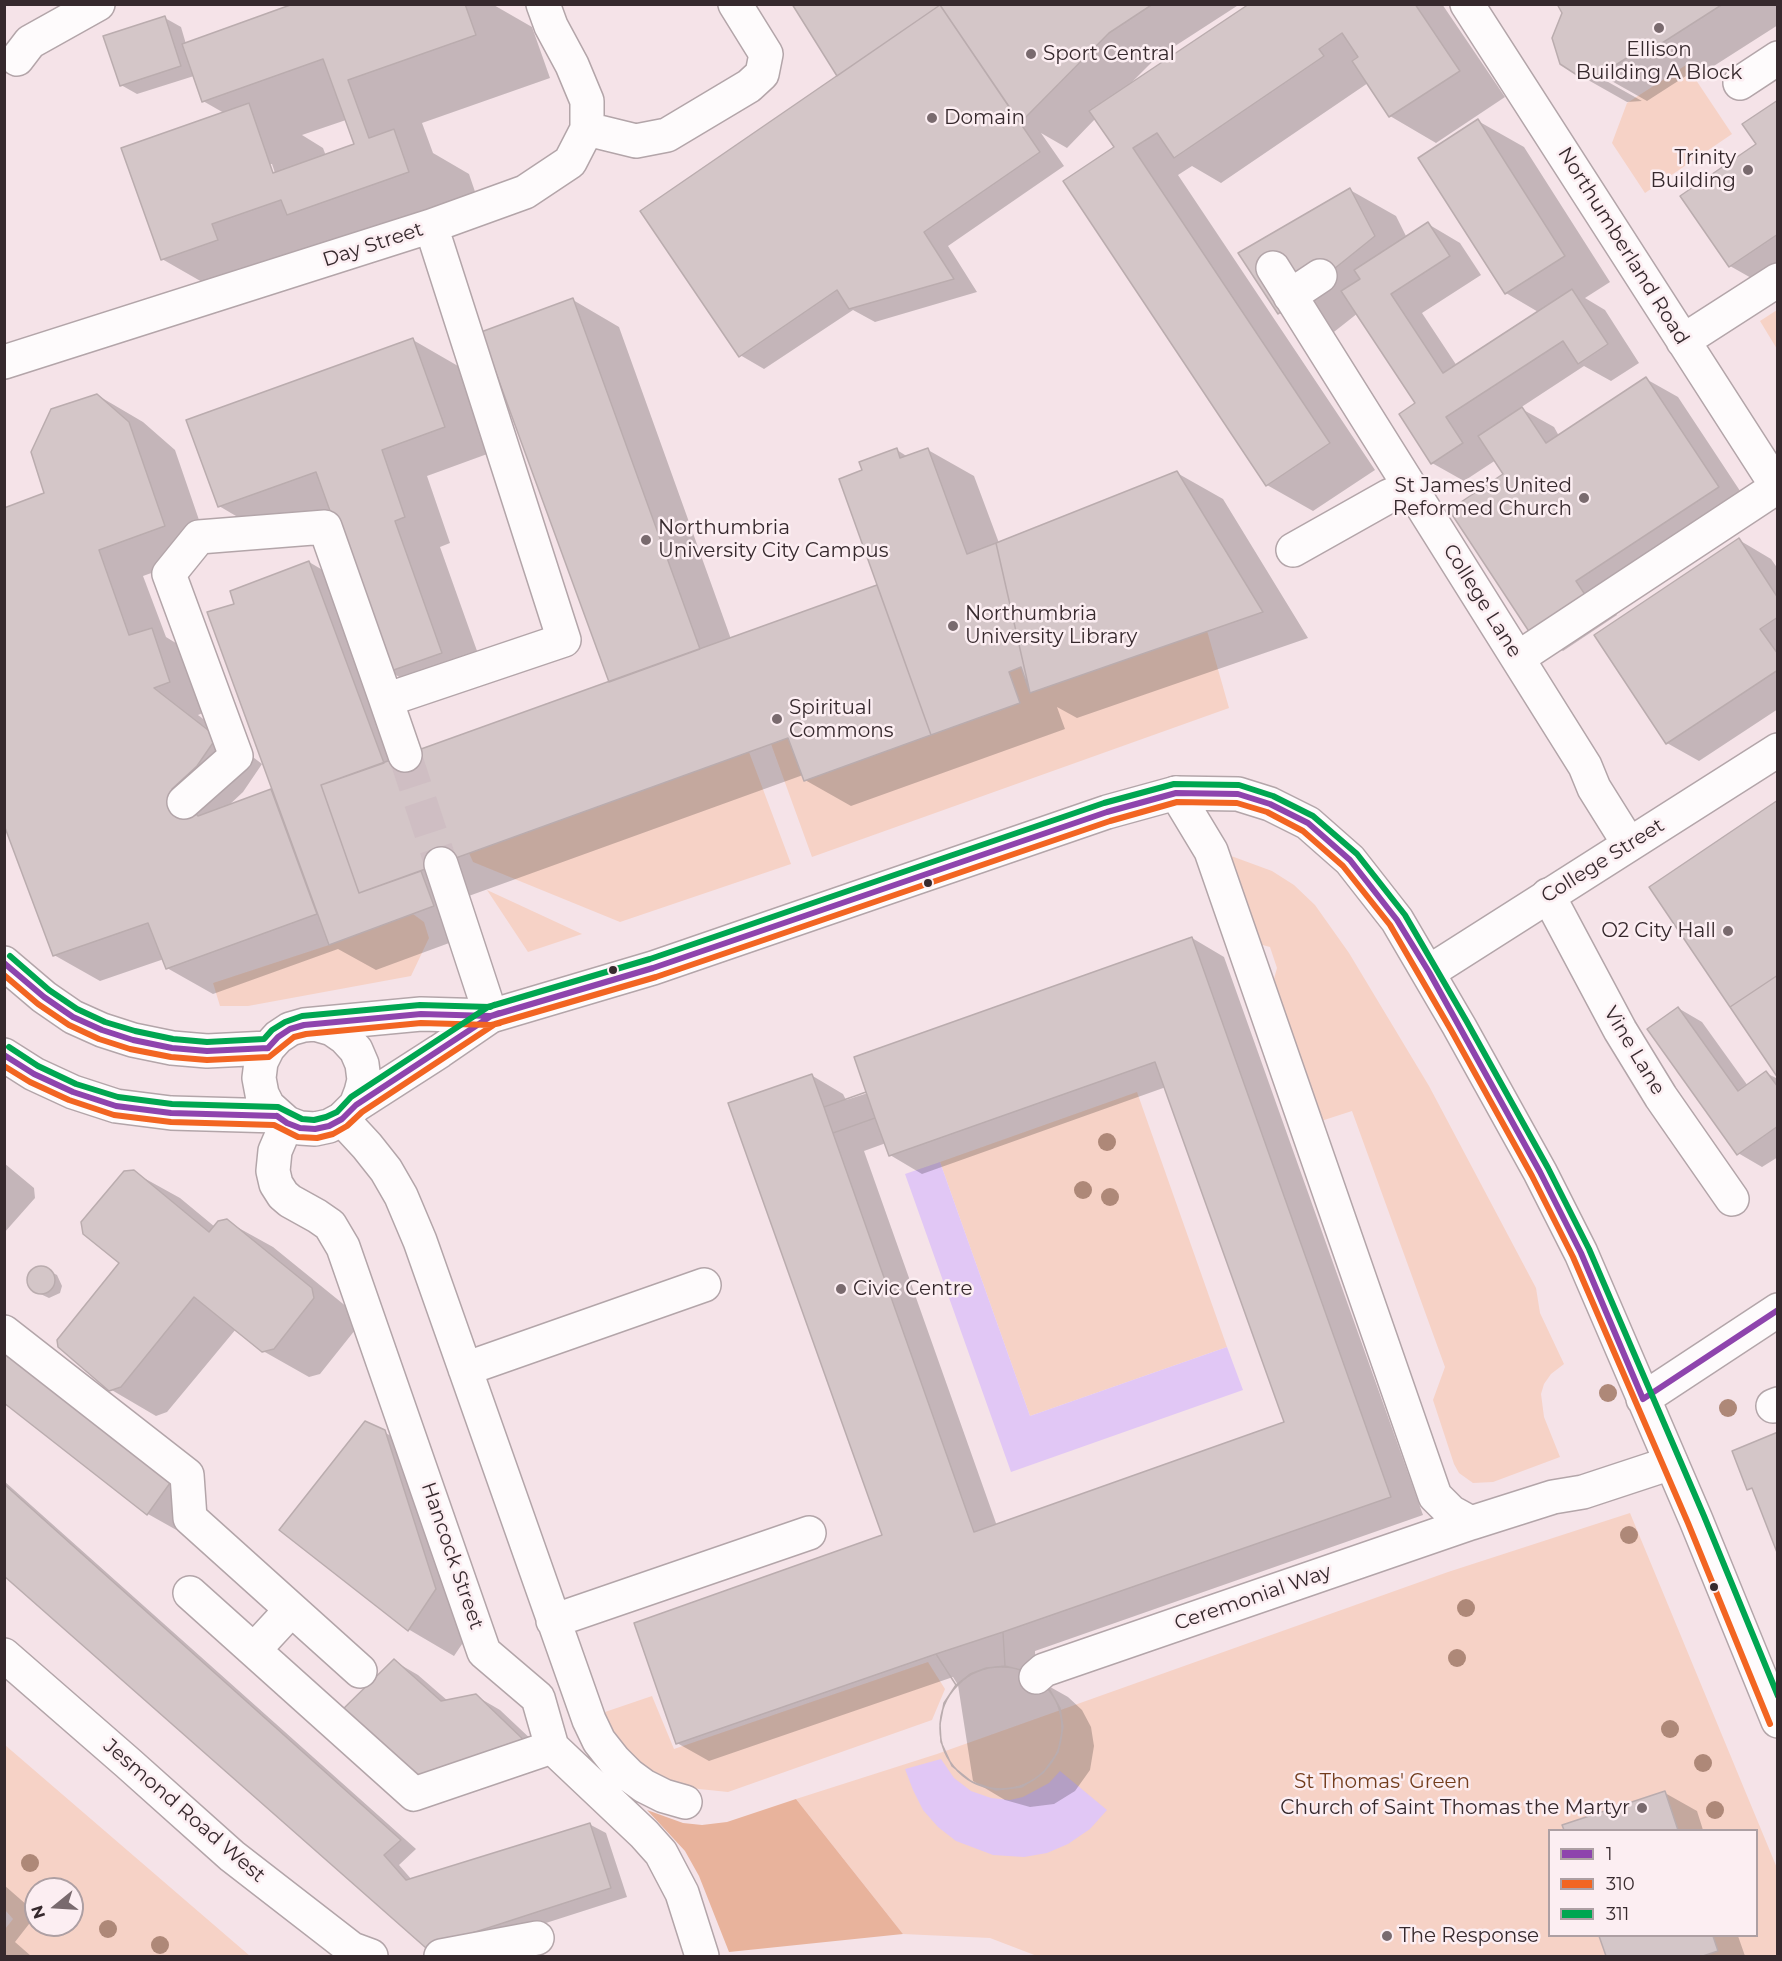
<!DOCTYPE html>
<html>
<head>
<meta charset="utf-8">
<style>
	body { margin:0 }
	#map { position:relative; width:1782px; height:1961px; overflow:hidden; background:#f5e3e8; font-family:Montserrat,sans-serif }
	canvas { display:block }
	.frame { position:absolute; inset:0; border:6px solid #36292d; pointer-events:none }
	.legend { position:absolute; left:1548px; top:1829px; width:210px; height:108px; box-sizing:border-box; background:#fceef2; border:2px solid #ad9fa3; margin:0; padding:8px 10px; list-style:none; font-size:18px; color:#36292d }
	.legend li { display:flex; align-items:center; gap:12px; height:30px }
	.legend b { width:30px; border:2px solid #ad9fa3 }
	.north { position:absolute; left:24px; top:1877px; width:60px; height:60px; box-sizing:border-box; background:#fceef2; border:2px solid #ad9fa3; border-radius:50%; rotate:252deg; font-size:16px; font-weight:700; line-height:24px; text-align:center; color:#36292d }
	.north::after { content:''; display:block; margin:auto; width:21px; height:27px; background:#796a6e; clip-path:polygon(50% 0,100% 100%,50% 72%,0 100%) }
</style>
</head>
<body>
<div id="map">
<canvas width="1782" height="1961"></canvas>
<div class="frame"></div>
<ul class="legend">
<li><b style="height:8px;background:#8e44ad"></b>1</li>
<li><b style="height:8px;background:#f26522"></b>310</li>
<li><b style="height:8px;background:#00a651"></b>311</li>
</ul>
<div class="north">N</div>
</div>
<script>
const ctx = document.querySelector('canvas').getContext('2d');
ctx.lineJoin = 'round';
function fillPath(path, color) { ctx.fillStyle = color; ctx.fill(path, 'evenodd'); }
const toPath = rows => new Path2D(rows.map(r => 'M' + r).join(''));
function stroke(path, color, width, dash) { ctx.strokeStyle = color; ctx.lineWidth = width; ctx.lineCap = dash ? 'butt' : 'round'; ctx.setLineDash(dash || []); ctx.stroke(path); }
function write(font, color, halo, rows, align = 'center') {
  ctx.font = font + ' Montserrat,sans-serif'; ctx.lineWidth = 5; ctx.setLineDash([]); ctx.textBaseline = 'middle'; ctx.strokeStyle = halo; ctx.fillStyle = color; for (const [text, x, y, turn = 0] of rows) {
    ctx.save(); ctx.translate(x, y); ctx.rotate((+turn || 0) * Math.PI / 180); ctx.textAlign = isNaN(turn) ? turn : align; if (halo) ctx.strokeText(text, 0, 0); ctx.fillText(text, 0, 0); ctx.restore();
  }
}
fillPath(toPath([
	[1686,65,1732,134,1645,193,1612,143,1627,103],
	[1777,310,1777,349,1760,321],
	[1206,627,1229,708,812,857,771,744,788,738,804,781,1020,703,1009,672,1021,667,1030,693],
	[749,752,791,864,620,922,473,862,469,853],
	[1223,853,1272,871,1294,885,1315,905,1349,953,1429,1086,1536,1288,1540,1313,1564,1364,1551,1374,1544,1384,1541,1394,1544,1417,1560,1457,1493,1482,1473,1483,1459,1473,1454,1464,1433,1400,1445,1367,1352,1111,1321,1121,1272,986,1277,968,1270,947,1255,943],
	[487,890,582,934,528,952],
	[413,914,424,922,429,938,411,976,248,1006,220,1006,213,983,329,945],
	[1137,1092,1227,1347,1030,1416,940,1162],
	[1630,1513,1777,1868,1777,1956,1037,1956,990,1938,903,1934,796,1799,937,1754,1448,1572],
	[1550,1830,1756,1830,1756,1936,1550,1936],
	[928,1662,945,1689,932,1720,728,1792,680,1787,639,1767,612,1731,605,1712,652,1696,674,1749],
	[4,1745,5,1745,250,1956,5,1956,5,1929,13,1919,5,1910],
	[36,1889,72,1889,72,1925,36,1925]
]), '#f6d2c6');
fillPath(toPath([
	[796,1799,903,1934,729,1952,699,1876,685,1851,647,1810,683,1823,702,1825,727,1822]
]), '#e8b39c');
fillPath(toPath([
	[940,1162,1030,1416,1227,1347,1243,1390,1011,1472,905,1174],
	[941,1759,954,1778,971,1791,991,1798,1010,1800,1023,1797,1049,1783,1060,1771,1107,1810,1090,1829,1068,1844,1047,1853,1024,1857,993,1855,956,1841,938,1827,923,1810,913,1790,905,1769]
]), '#e1c7f5');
fillPath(toPath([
	[298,4,492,4,532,27,550,78,422,123,433,153,469,174,483,215,237,302,162,259,224,113,203,101,194,76,137,94,121,85,165,18,181,27,186,44],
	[346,120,356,145,326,156,323,148,302,135],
	[269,164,272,164,277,179,274,180],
	[794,4,1240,4,1155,59,1129,85,1252,4,1442,4,1505,97,1436,143,1390,116,1368,83,1221,183,1192,166,1178,175,1375,470,1313,511,1267,485,1116,148,1096,118,1067,148,1041,133,1064,166,948,246,977,292,875,322,853,310,764,369,740,355,839,76],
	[1558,4,1778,4,1778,25,1695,78,1689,74,1647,101,1601,75,1601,78,1642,101,1627,102,1581,76,1564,13],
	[1778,101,1778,291,1776,292,1730,266,1758,145],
	[1478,121,1524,147,1610,282,1585,298,1605,310,1639,363,1611,381,1584,366,1520,408,1554,427,1559,436,1646,379,1678,397,1750,506,1607,600,1617,615,1563,651,1531,632,1505,475,1496,460,1464,481,1432,463,1417,404,1358,313,1325,339,1279,313,1240,253,1350,190,1396,216,1407,238,1428,224,1460,243,1481,275,1422,313,1457,366,1540,313,1506,293],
	[573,300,619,327,731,639,879,586,864,471,897,450,908,457,928,450,974,476,999,543,1177,473,1223,499,1308,638,1077,718,1057,707,1065,729,851,806,805,780,803,775,466,897,479,932,376,970,338,949,213,994,167,968,164,959,100,981,54,955,46,494,97,395,143,422,175,450,210,552,143,576,166,637,197,656,215,708,198,715,262,764,243,792,227,807,273,790,236,604,309,562,355,589,416,753,610,683],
	[413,340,458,366,490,453,427,476,450,543,440,547,487,679,435,698,389,671,331,509,265,533,219,506],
	[1739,540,1771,559,1778,569,1778,709,1699,761,1667,743],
	[1192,938,1224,957,1423,1515,1035,1651,1036,1679,1068,1697,1082,1710,1091,1727,1094,1746,1090,1770,1075,1791,1054,1804,1030,1807,1005,1800,973,1781,958,1685,953,1677,709,1761,677,1743,884,1536,811,1075,843,1094,846,1100,868,1093],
	[1166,1087,1286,1423,997,1526,864,1151,886,1143,890,1155,922,1174],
	[1678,1008,1702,1022,1748,1086,1766,1073,1778,1079,1778,1157,1762,1167,1738,1153],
	[4,1163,34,1188,35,1198,4,1233],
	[133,1172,180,1198,215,1227,226,1221,273,1247,358,1316,359,1325,320,1374,309,1377,263,1351,236,1329,167,1412,156,1416,110,1389,121,1263],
	[41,1267,57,1275,62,1286,60,1293,49,1298,32,1290,29,1282,30,1274],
	[4,1401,204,1499,180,1532,148,1514],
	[384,1432,430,1459,481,1616,454,1656,408,1629],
	[4,1481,416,1849,399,1865,412,1880,589,1824,606,1833,627,1897,443,1956,426,1947,4,1574],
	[394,1661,418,1675,448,1701,476,1696,500,1710,552,1759,444,1795],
	[1665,1793,1697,1811,1703,1830,1566,1830,1564,1826],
	[4,1885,36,1913,36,1915,15,1942,31,1956,4,1956],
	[1600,1936,1738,1936,1745,1956,1607,1956]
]), '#0003');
const building = toPath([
	[293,4,465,4,476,35,348,80,369,138,394,129,409,172,287,215,281,200,212,224,218,240,161,260,121,148,249,103,273,173,354,144,323,59,202,102,182,44,293,4],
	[792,4,1153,4,1109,33,1020,123,940,5,837,76,792,4],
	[1249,4,1415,4,1460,71,1389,117,1352,61,1358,57,1342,33,1319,49,1324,56,1174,158,1157,133,1133,148,1330,443,1266,486,1063,181,1114,147,1089,111,1249,4],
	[1557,4,1723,4,1648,52,1644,47,1600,75,1580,77,1560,64,1552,38,1562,13,1557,4],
	[940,5,1040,152,924,232,954,279,849,309,837,290,739,357,640,211,940,5],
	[165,16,181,66,120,86,103,36,165,16],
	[1778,100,1778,234,1729,267,1680,196,1756,144,1742,124,1778,100],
	[1478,119,1565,256,1505,294,1418,158,1478,119],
	[1350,188,1375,236,1278,314,1238,253,1350,188],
	[1428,222,1450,256,1391,294,1443,373,1572,289,1608,344,1578,364,1563,341,1446,417,1463,443,1431,464,1399,414,1415,403,1341,291,1360,279,1354,270,1428,222],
	[573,298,700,649,609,682,481,332,573,298],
	[413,338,445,427,382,450,405,517,395,521,442,653,388,672,316,472,218,507,186,420,413,338],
	[1646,377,1719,487,1576,581,1586,596,1530,633,1449,510,1503,474,1478,436,1522,407,1546,443,1646,377],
	[97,394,129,422,165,526,99,550,129,635,152,628,170,682,154,688,217,737,197,766,172,789,198,816,271,789,317,914,166,969,148,923,53,956,4,825,4,508,44,493,31,452,51,409,97,394],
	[897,448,900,458,928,448,967,554,996,543,1030,693,1021,667,1009,672,1020,703,931,735,839,479,862,470,859,462,897,448],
	[1177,471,1263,612,1030,693,996,543,1177,471],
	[1739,538,1778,598,1778,617,1760,629,1778,654,1778,670,1666,744,1594,635,1739,538],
	[309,561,384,763,321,785,359,893,421,871,434,906,329,945,207,612,234,604,230,591,309,561],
	[877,585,931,735,804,781,788,738,359,893,321,785,877,585],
	[1778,800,1778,975,1730,1007,1649,887,1778,800],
	[1192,937,1391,1497,1003,1632,1005,1666,1021,1670,1036,1677,1050,1690,1060,1708,1063,1727,1058,1752,1043,1773,1022,1787,996,1790,972,1782,952,1766,941,1742,940,1724,944,1703,956,1685,936,1654,676,1744,634,1623,882,1535,728,1103,812,1074,824,1107,866,1092,854,1057,1192,937],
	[1155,1062,1284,1422,974,1532,833,1133,875,1118,889,1156,1155,1062],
	[1778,975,1778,1078,1730,1007,1778,975],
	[1678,1007,1738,1091,1766,1071,1778,1087,1778,1126,1737,1155,1647,1029,1678,1007],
	[866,1092,875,1118,833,1133,824,1107,866,1092],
	[134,1170,209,1232,218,1221,227,1219,312,1288,314,1298,274,1349,262,1352,194,1297,121,1387,109,1391,58,1347,57,1340,119,1263,83,1234,81,1222,124,1171,134,1170],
	'27 1280a14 14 0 1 1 28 0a14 14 0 1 1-28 0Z',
	[4,1348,173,1479,147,1515,4,1403,4,1348],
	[365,1421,385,1430,436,1589,408,1631,279,1530,365,1421],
	[1778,1432,1778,1555,1752,1488,1747,1490,1732,1451,1778,1432],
	[4,1484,401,1840,384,1855,406,1880,590,1823,611,1888,426,1948,4,1576,4,1484],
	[1003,1632,1005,1666,986,1668,970,1674,956,1685,936,1654,1003,1632],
	[394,1659,441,1701,476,1694,529,1745,419,1782,339,1713,394,1659],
	'940 1728a61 61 0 1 1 122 0a61 61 0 1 1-122 0Z',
	[1665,1791,1678,1830,1564,1830,1562,1825,1665,1791],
	[1599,1936,1713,1936,1718,1951,1703,1956,1606,1956,1599,1936]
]);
fillPath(building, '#d4c6c8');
stroke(building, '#baacae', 1.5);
stroke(toPath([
	[405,755,441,864]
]), '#cfbec3', 33, [33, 16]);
const minor = toPath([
	[1467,4,1778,488],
	[17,59,30,42,98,4],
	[1740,83,1778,58],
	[587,129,636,141,667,135,749,86,762,74,766,54,735,4],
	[1273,268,1585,766,1594,788,1629,844],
	[1290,296,1320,276],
	[1683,341,1778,280],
	[4,362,431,226,525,192,570,162,587,129,587,101,572,65,551,26,543,4],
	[1293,550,1389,496,1411,487],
	[1518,658,1777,487],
	[386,700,405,755],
	[1176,793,1211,851,1435,1496,1451,1512,1471,1523,1553,1497,1583,1492,1671,1463],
	[184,802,236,756,169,574,199,537,325,527,386,700,564,640,431,226],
	[441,864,491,1016],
	[1548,895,1620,1030,1661,1097,1732,1199],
	[342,1119,367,1146,386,1170,401,1196,420,1241,589,1720,599,1741,614,1760,629,1775,644,1786,664,1796,685,1802],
	[287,1123,275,1151,273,1171,276,1184,283,1195,290,1201,317,1216,330,1225,343,1247,484,1652,538,1698,552,1747,644,1834,661,1853,682,1893,702,1956],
	[4,1332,187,1475,190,1518,360,1671],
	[465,1369,704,1285],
	[1773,1406,1778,1404],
	[190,1593,414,1794,552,1747],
	[553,1621,809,1533],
	[254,1650,291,1610],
	[4,1655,128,1763,232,1856,352,1949,371,1956],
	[1036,1677,1044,1670,1471,1523],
	[441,1956,537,1938]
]);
const major = toPath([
	[4,963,44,997,73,1017,102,1030,133,1040,172,1048,207,1051,268,1048],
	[1429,972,1778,750],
	[318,1025,332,1029,345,1038,356,1050,362,1064,364,1080,361,1092,356,1105,342,1119,329,1126,315,1129,300,1128,287,1123,268,1106,262,1094,259,1078,261,1062,268,1048,278,1037,290,1029,304,1025,421,1014,491,1016,653,968,1107,812,1176,793,1238,794,1270,804,1308,823,1350,860,1397,920,1459,1026,1540,1172,1581,1253,1696,1520,1778,1721],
	[4,1055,34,1074,73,1092,116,1106,171,1113,277,1116],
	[356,1105,440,1051,491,1016],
	[1643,1399,1778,1310]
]);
stroke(minor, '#b3a5a9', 36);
stroke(major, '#b3a5a9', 36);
stroke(minor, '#fefbfc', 33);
stroke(major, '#fefbfc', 33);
stroke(toPath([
	[4,963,44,997,73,1017,102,1030,133,1040,172,1048,207,1051,268,1048],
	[268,1048,278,1037,290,1029,304,1025,421,1014,491,1016,499,1013],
	[4,1055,34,1074,73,1092,116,1106,171,1113,277,1116],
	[277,1116,287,1123,300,1128,315,1129,329,1126,342,1119,356,1105,491,1016,653,968,1107,812,1176,793,1238,794,1270,804,1308,823,1350,860,1397,920,1429,972,1540,1172,1581,1253,1643,1399],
	[1643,1399,1778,1310]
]), '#8e44ad', 6);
stroke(toPath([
	[4,975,38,1004,69,1025,99,1039,130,1049,171,1057,207,1060,269,1057,294,1037,306,1034,421,1023,491,1025,500,1023],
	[4,1066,30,1082,69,1100,114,1115,171,1122,274,1125,298,1137,317,1138,333,1134,347,1126,362,1112,495,1024,656,977,1110,821,1177,802,1237,803,1267,812,1303,831,1343,866,1390,925,1451,1030,1532,1176,1573,1257,1688,1523,1770,1724]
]), '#f26522', 6);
stroke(toPath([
	[10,956,49,990,77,1009,105,1022,135,1031,173,1039,207,1042,264,1039,272,1030,285,1022,302,1016,420,1005,490,1007,494,1005],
	[9,1047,38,1066,76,1084,118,1097,172,1104,278,1107,302,1119,314,1120,326,1117,337,1112,351,1097,488,1007,650,959,1104,803,1174,784,1239,785,1273,796,1313,816,1357,854,1405,915,1467,1022,1548,1168,1589,1249,1704,1516,1778,1696]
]), '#00a651', 6);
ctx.fillStyle = '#ae8878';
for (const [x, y] of [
	[1107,1142],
	[1083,1190],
	[1110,1197],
	[1608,1393],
	[1728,1408],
	[1629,1535],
	[1466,1608],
	[1457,1658],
	[1670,1729],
	[1703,1763],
	[1715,1810],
	[30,1863],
	[108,1929],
	[160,1945]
]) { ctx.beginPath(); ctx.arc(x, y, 9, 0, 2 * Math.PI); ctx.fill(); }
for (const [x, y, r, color] of [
	[1659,28,6,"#796a6e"],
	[1031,54,6,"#796a6e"],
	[932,118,6,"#796a6e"],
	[1748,170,6,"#796a6e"],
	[1584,498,6,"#796a6e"],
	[646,540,6,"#796a6e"],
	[953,626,6,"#796a6e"],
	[777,719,6,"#796a6e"],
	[928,883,5,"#36292d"],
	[1728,931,6,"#796a6e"],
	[613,970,5,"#36292d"],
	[841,1289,6,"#796a6e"],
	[1714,1587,5,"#36292d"],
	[1642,1808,6,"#796a6e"],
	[1387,1936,6,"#796a6e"]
]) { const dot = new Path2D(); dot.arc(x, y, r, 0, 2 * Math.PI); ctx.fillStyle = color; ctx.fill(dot); stroke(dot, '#fceef2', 2); }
write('20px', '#36292d', '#fceef2', [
	["Ellison",1659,50,"center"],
	["Building A Block",1659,73,"center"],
	["Sport Central",1043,54],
	["Domain",944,118],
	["Trinity",1736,158,"right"],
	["Building",1736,181,"right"],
	["St James’s United",1572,486,"right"],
	["Reformed Church",1572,509,"right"],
	["Northumbria",658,528],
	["University City Campus",658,551],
	["Northumbria",965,614],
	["University Library",965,637],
	["Spiritual",789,708],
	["Commons",789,731],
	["O2 City Hall",1716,931,"right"],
	["Civic Centre",853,1289],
	["Church of Saint Thomas the Martyr",1630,1808,"right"],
	["The Response",1399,1936]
], 'left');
write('20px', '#36292d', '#fceef2', [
	["Day Street",373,245,-18],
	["Northumberland Road",1623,246,58],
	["College Lane",1482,601,58],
	["College Street",1603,861,-32],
	["Vine Lane",1634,1051,59],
	["Hancock Street",452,1556,71],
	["Ceremonial Way",1253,1598,-19],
	["Jesmond Road West",184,1811,41]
]);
write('20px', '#733d1d', '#fceef2', [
	["St Thomas' Green",1382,1782]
]);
</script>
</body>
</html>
